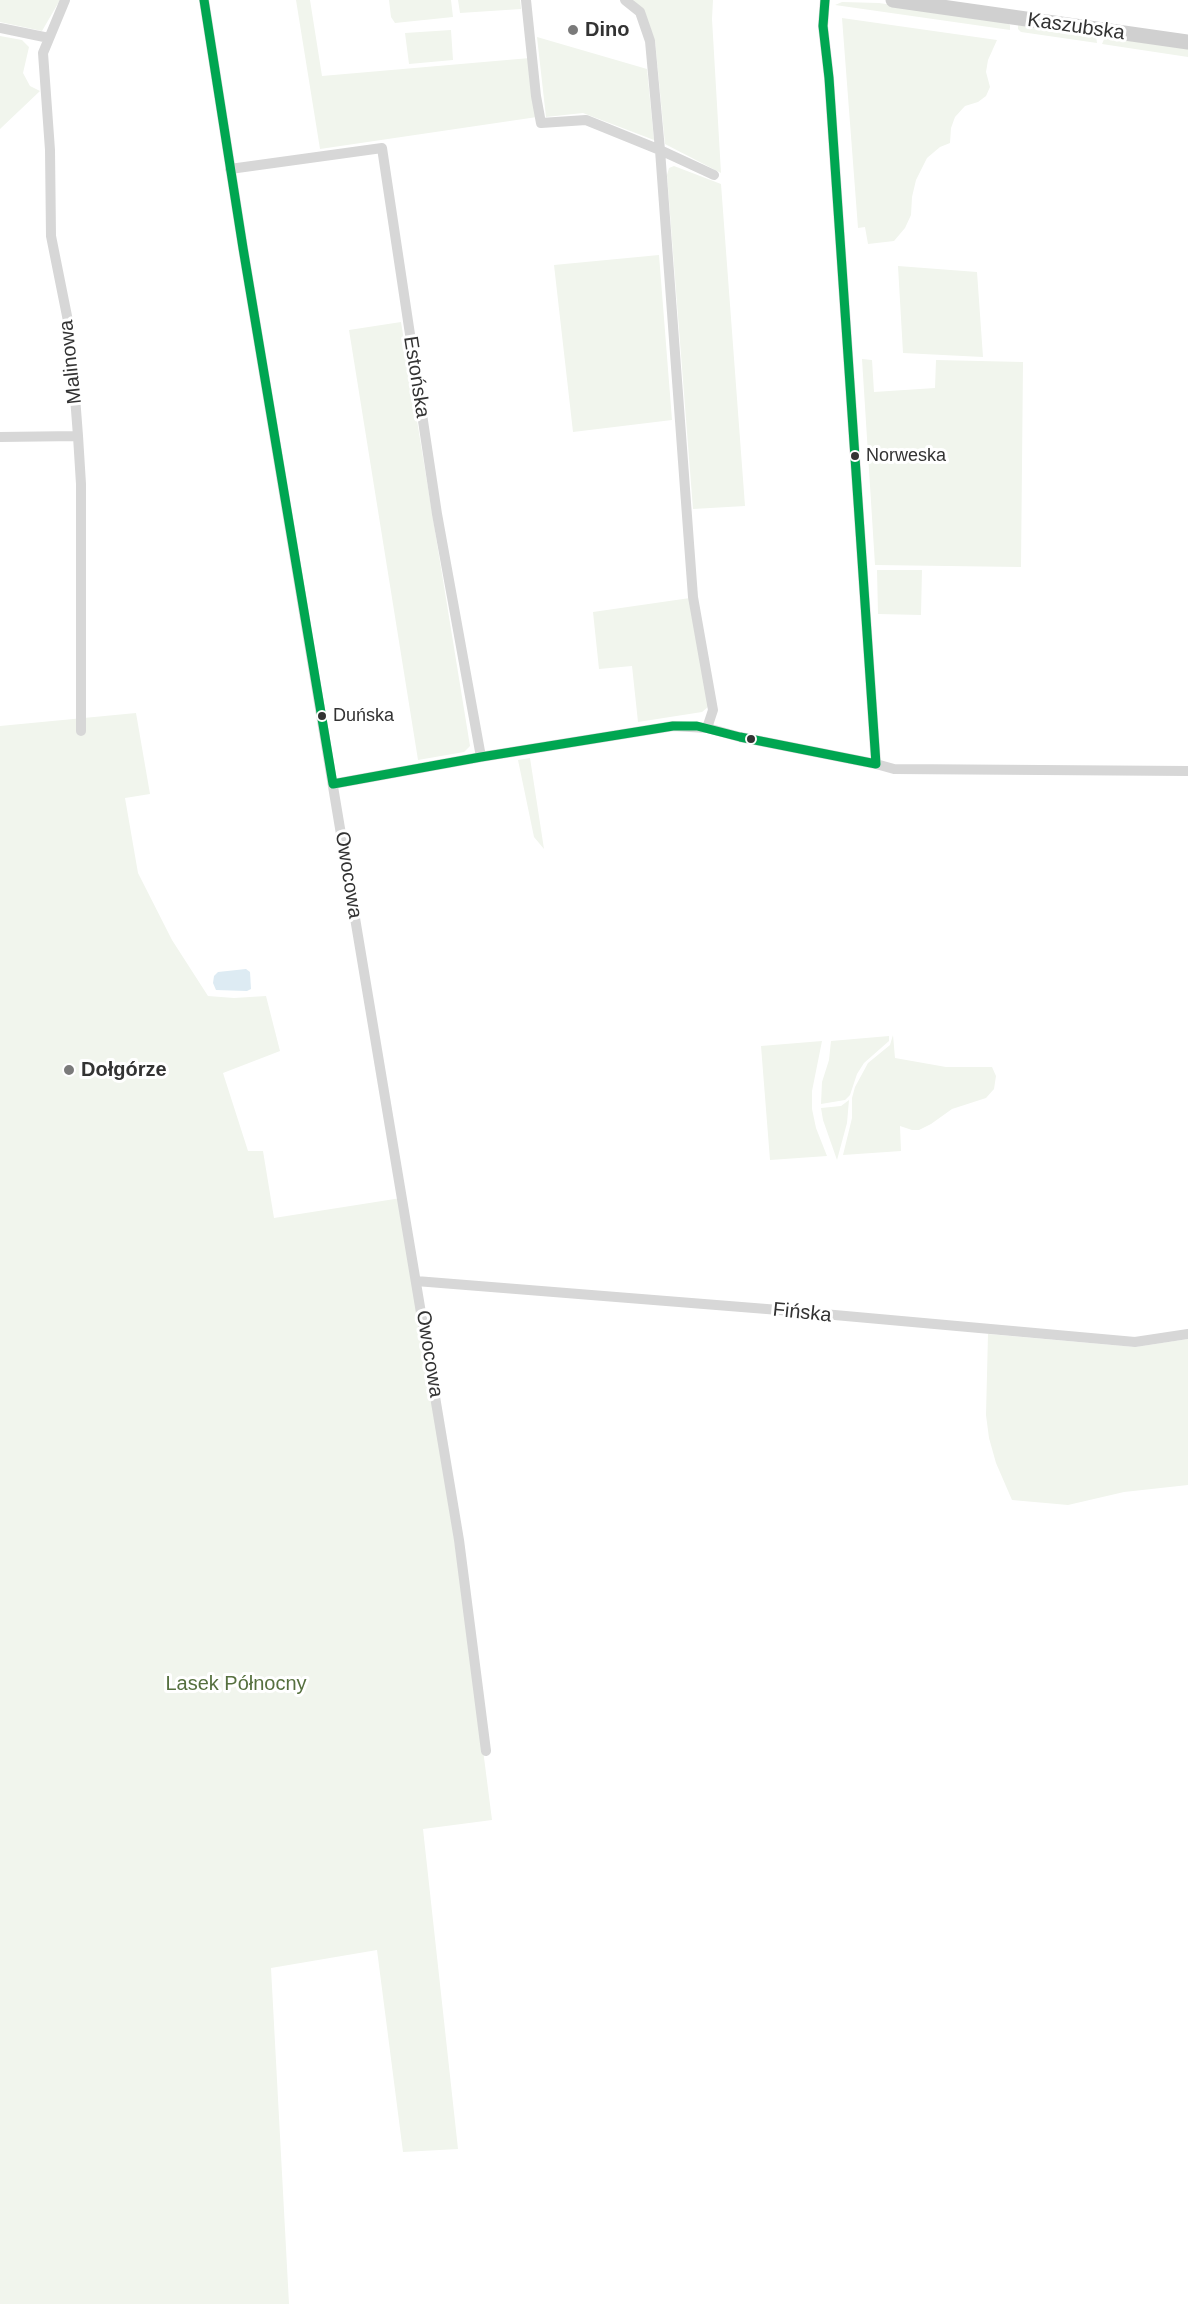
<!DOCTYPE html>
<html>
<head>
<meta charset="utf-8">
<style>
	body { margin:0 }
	canvas { display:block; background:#fff }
</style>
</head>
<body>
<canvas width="1188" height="2304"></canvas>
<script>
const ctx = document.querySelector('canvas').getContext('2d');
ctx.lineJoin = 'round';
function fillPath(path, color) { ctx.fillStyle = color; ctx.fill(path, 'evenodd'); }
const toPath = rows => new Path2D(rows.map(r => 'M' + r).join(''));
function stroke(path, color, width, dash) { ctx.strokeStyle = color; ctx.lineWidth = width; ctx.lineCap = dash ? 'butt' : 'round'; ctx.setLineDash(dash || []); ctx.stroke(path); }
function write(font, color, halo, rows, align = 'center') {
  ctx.font = font + ' Helvetica,sans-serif'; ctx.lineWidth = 6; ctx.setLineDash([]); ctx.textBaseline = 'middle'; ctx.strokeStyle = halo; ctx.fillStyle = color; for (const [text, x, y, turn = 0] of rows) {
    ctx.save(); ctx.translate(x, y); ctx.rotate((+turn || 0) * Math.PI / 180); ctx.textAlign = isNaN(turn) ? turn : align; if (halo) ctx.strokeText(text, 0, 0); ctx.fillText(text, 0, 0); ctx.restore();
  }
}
fillPath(toPath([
	[0,0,60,0,42,31,0,22],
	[296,0,310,0,322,76,530,58,537,117,320,149],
	[389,0,451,0,453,17,395,23,391,17],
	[458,0,520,0,521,9,460,13],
	[633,0,713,0,712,19,721,173,665,144,655,40],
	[842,2,879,3,1007,22,1010,25,1010,30,835,5],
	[842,18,997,40,988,60,986,72,990,87,986,96,978,102,965,106,955,117,951,128,950,143,940,147,927,158,916,180,912,197,911,215,905,228,894,241,868,244,865,227,858,228],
	[1018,25,1096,36,1097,43,1021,32,1018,29],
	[451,30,453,60,409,64,405,33],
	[0,36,22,40,29,47,23,73,30,86,40,91,0,129],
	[537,37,647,69,654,140,583,113,546,117],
	[1105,37,1188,47,1188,57,1102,44],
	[674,166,721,184,745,506,693,509,667,175,669,168],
	[659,255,672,420,573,432,554,265],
	[898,266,977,272,983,357,903,353],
	[401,322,470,746,464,752,418,760,349,330],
	[862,359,872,360,874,392,935,388,936,360,1023,362,1021,567,875,565],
	[877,570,922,570,921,615,878,614],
	[690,598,708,707,702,712,638,722,632,666,599,669,593,612],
	[136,713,150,794,125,798,138,873,172,940,208,996,234,998,266,996,280,1051,223,1073,248,1151,263,1151,274,1218,401,1198,465,1609,492,1820,423,1829,458,2149,403,2152,377,1950,271,1968,289,2304,0,2304,0,726],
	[530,758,544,849,534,837,518,760],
	[893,1035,895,1058,946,1067,992,1067,996,1076,994,1089,986,1098,952,1109,931,1124,919,1130,912,1130,900,1126,901,1151,843,1155,852,1118,852,1098,855,1087,868,1063,890,1045],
	[889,1036,889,1041,864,1063,857,1074,850,1095,845,1100,821,1104,822,1082,829,1060,831,1041],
	[822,1041,812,1091,812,1109,816,1128,827,1156,770,1160,761,1046],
	[849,1100,847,1123,837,1160,823,1120,821,1108,841,1106],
	[988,1334,1135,1347,1188,1339,1188,1485,1124,1492,1068,1505,1012,1500,996,1463,989,1438,986,1415]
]), '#f1f5ed');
fillPath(toPath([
	[246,969,250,972,251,989,247,991,216,990,213,983,214,976,218,972]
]), '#ddebf3');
stroke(toPath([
	[65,0,43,53,50,150,51,236,70,331,78,436,81,484,81,731],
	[204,0,243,248,459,1540,486,1751],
	[526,0,536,96,541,123,586,120,660,150,714,175],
	[625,0,640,12,650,41,660,150,693,597,713,710,707,728],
	[825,0,823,26,829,78,876,764],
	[0,28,49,38],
	[230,169,382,148,437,514,481,757],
	[0,437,78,436],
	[333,784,481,757,673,726,707,728,740,737,876,764,894,769,1188,771],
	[416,1281,779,1310,1135,1342,1188,1334]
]), '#d7d7d7', 10);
stroke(toPath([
	[893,0,1188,42]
]), '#d0d0d0', 15);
stroke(toPath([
	[204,0,243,248,333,784,481,757,673,726,697,726,740,737,876,764,829,78,823,26,825,0]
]), '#00a651', 9);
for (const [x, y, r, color] of [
	[573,30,6,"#7a7a7a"],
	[855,456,5,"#333"],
	[322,716,5,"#333"],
	[751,739,5,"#333"],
	[69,1070,6,"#7a7a7a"]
]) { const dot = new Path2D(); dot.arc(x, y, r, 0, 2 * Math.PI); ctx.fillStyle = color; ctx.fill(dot); stroke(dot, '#fff', 2); }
write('18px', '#333', '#fff', [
	["Norweska",866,456],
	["Duńska",333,716]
], 'left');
write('20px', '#333', '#fff', [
	["Kaszubska",1076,27,8],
	["Malinowa",71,362,-96],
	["Estońska",416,377,81],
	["Owocowa",348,875,81],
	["Fińska",802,1313,6],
	["Owocowa",429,1354,81]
]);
write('bold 20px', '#333', '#fff', [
	["Dino",585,30],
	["Dołgórze",81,1070]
], 'left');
write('20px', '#56703f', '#fff', [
	["Lasek Północny",236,1684]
]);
</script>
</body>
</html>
